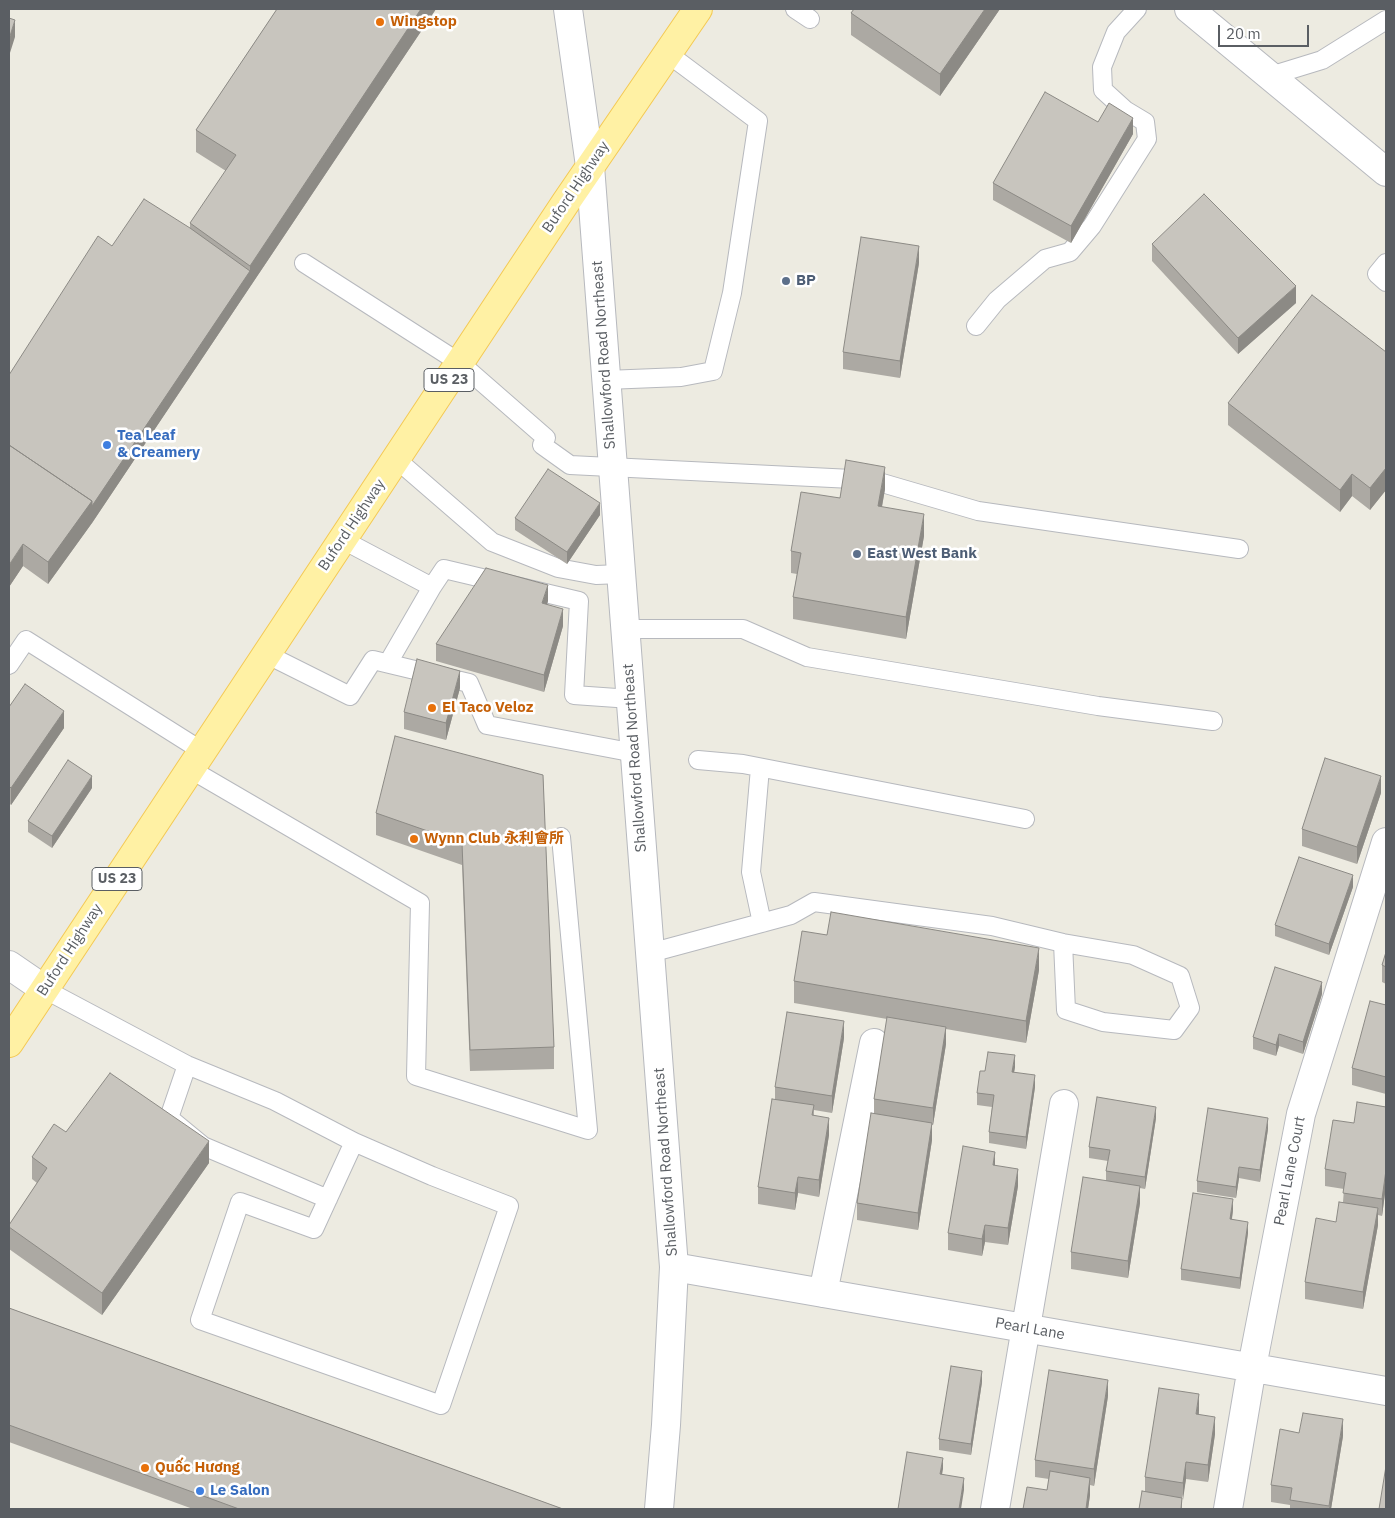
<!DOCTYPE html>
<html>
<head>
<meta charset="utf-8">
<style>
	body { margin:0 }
	#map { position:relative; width:1395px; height:1518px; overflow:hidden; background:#edebe1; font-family:"IBM Plex Sans",sans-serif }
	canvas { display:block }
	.frame { position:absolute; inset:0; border:10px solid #5a5e63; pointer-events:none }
	.scale { position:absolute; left:1218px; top:25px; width:91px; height:22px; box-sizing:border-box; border:2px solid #5a5e63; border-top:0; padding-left:6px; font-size:15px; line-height:18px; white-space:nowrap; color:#5a5e63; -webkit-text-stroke:4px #fff; paint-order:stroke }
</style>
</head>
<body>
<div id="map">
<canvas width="1395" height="1518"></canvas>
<div class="frame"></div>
<div class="scale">20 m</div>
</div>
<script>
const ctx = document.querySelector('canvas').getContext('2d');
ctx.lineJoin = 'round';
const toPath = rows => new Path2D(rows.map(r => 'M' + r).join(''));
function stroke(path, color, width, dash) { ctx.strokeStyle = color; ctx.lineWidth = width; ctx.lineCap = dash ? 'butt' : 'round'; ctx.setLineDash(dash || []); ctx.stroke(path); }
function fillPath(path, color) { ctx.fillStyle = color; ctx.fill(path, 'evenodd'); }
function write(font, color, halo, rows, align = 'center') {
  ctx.font = font + ' "IBM Plex Sans","Noto Sans SC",sans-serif'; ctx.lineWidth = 5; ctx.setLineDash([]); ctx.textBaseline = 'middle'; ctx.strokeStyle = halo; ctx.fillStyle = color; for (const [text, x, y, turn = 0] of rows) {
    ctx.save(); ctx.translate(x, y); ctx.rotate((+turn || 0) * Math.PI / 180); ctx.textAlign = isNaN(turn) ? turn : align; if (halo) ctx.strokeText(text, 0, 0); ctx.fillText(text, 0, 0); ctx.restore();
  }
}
const service = toPath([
	[795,9,810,19],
	[1270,76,1322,60,1386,20],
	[304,263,460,363,546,438],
	[1386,263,1377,274,1386,282],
	[976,326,997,300,1045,259,1070,252,1092,226,1147,139,1145,122,1125,110,1103,90,1102,67,1116,32,1137,9],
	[606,380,681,377,713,371,732,293,758,121,667,53],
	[542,445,570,465,872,480,978,511,1239,549],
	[396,459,492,542,558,568,596,575,621,574],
	[343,540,432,587,388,663],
	[432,587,444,569,579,601,574,695,631,699],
	[625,629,743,629,807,657,1098,706,1213,721],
	[266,654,350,696,373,660,469,683,487,725,635,753],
	[9,665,26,640,202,751],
	[698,760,743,764,1025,819],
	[760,768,751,872,762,923],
	[190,769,420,903,416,1076,588,1130,561,837],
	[650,953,791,915,814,902,992,926,1063,943,1133,955,1180,976,1190,1008,1174,1030,1103,1022,1066,1010,1063,943],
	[44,989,187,1065,275,1101,354,1142,314,1229,240,1202,200,1320,441,1405,509,1206,432,1176,354,1142],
	[187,1065,169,1118,203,1146,328,1199]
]);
const minor = toPath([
	[9,965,44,989],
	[674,1267,1386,1391],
	[823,1293,874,1043],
	[995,1509,1064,1104],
	[1228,1509,1252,1367,1301,1114,1386,842]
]);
const tertiary = toPath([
	[568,9,590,166,674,1267,666,1425,659,1509],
	[1189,9,1386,172]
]);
const primary = toPath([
	[9,1043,566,202,698,9]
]);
stroke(service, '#b7b9be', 20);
stroke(minor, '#b7b9be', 30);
stroke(tertiary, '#b7b9be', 30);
stroke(primary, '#f4c953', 30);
stroke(service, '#fff', 18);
stroke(minor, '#fff', 28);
stroke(tertiary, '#fff', 28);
stroke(primary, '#fff1a4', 28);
fillPath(toPath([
	[277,9,436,9,92,523,48,584,23,566,9,587,112,246,190,228,190,223,226,171,196,152,196,130],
	[854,9,1000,9,940,96,851,35,851,13],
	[1098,122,1133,134,1071,243,993,200,993,183],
	[1152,244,1296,303,1238,354,1152,261],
	[919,263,900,378,843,369,843,352],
	[1386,352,1386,490,1370,510,1352,496,1340,512,1228,425,1228,403],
	[885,489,882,507,924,536,906,639,793,619,793,597,797,574,791,573,791,551,840,498],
	[600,515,567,564,515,530,515,518],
	[548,601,547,604,563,626,544,692,436,661,436,644],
	[460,688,446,740,404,729,404,712],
	[9,707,64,728,11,805,9,803],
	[543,775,554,1047,554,1069,470,1071,462,865,376,835,376,813],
	[92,788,52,848,28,832,28,821],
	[1381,793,1357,864,1302,846,1302,829],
	[1353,887,1329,955,1275,936,1275,925],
	[1386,952,1386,984,1382,982,1382,965],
	[1039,970,1026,1043,946,1029,946,1044,933,1125,932,1125,932,1140,918,1230,857,1220,857,1203,874,1114,874,1099,887,1019,794,1003,794,981],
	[1322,994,1303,1054,1279,1046,1276,1056,1253,1049,1253,1037],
	[1386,1005,1386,1094,1352,1085,1352,1068],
	[844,1038,832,1113,814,1110,814,1116,829,1135,819,1197,798,1193,795,1210,758,1204,758,1187,775,1099,775,1087],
	[1015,1067,1014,1072,1035,1087,1026,1149,989,1143,989,1132,992,1107,977,1105,977,1093,985,1071],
	[1386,1107,1386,1186,1382,1216,1378,1215,1378,1225,1363,1309,1305,1299,1305,1282,1336,1222,1343,1202,1344,1189,1325,1186,1325,1169,1354,1123],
	[1156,1118,1145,1189,1140,1188,1140,1203,1128,1278,1071,1269,1071,1252,1106,1181,1106,1171,1108,1161,1089,1158,1089,1147],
	[1268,1129,1260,1182,1239,1178,1236,1198,1197,1192,1197,1181],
	[66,1132,209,1163,102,1315,9,1249,9,1225,37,1183,32,1179,32,1157],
	[995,1166,1018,1186,1008,1245,985,1242,982,1256,948,1250,948,1233],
	[1233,1210,1232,1219,1248,1233,1240,1289,1181,1280,1181,1269],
	[9,1308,563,1509,193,1509,9,1442],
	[982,1382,971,1455,939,1450,939,1439],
	[1108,1396,1094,1486,1090,1485,1090,1495,1088,1509,1023,1509,1047,1490,1049,1479,1035,1477,1035,1460],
	[1199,1411,1199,1414,1215,1434,1208,1482,1186,1479,1182,1500,1182,1509,1145,1492,1145,1477],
	[1343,1436,1331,1509,1290,1509,1290,1505,1271,1502,1271,1485]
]), '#aca9a3');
fillPath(toPath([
	[421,9,436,9,92,523,48,584,48,562,250,271,250,266],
	[985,9,1000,9,940,96,940,74],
	[15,20,15,37,9,56,9,39],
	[1133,118,1133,134,1071,243,1071,226],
	[919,246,919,263,900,378,900,361],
	[1296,286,1296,303,1238,354,1238,338],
	[885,467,885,489,878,528,878,506],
	[1386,468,1386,490,1370,510,1370,488],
	[1352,474,1352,496,1340,512,1340,490],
	[600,503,600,515,567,564,567,552],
	[924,514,924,536,906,639,906,617],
	[23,544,23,566,9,587,9,565],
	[548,585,548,601,542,620,542,603],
	[563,609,563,626,544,692,544,675],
	[460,671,460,688,446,740,446,723],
	[64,711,64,728,11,805,11,788],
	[92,776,92,788,52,848,52,836],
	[1381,776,1381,793,1357,864,1357,847],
	[1353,875,1353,887,1329,955,1329,944],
	[1039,948,1039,970,1026,1043,1026,1021],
	[1322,982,1322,994,1303,1054,1303,1042],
	[844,1021,844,1038,832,1113,832,1096],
	[946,1027,946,1044,933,1125,933,1108],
	[1279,1034,1279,1046,1276,1056,1276,1045],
	[1015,1055,1015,1067,1012,1084,1012,1072],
	[1035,1075,1035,1087,1026,1149,1026,1137],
	[1156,1107,1156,1118,1145,1189,1145,1177],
	[829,1118,829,1135,819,1197,819,1180],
	[1268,1118,1268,1129,1260,1182,1260,1170],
	[932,1123,932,1140,918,1230,918,1213],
	[209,1141,209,1163,102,1315,102,1293],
	[995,1152,995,1169,993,1165],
	[1239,1167,1239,1178,1236,1198,1236,1187],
	[1018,1169,1018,1186,1008,1245,1008,1228],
	[1386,1170,1386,1186,1382,1216,1382,1199],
	[798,1177,798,1193,795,1210,795,1193],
	[1140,1186,1140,1203,1128,1278,1128,1261],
	[1233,1199,1233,1210,1230,1231,1230,1219],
	[1378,1208,1378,1225,1363,1309,1363,1292],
	[1248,1222,1248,1233,1240,1289,1240,1278],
	[985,1225,985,1242,982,1256,982,1239],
	[982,1371,982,1382,971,1455,971,1444],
	[1108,1380,1108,1396,1094,1486,1094,1469],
	[1199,1394,1199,1411,1196,1431,1196,1414],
	[1215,1417,1215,1434,1208,1482,1208,1465],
	[1343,1419,1343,1436,1331,1509,1329,1509],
	[943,1458,943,1469,940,1486,940,1474],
	[1186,1462,1186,1479,1183,1500,1183,1483],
	[964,1478,964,1490,961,1509,959,1509],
	[1090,1478,1090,1495,1088,1509,1086,1509]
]), '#8c8a85');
const building = toPath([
	[277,9,421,9,250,266,190,223,236,155,196,130,277,9],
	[854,9,985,9,940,74,851,13,854,9],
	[9,18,15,20,9,39,9,18],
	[1045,92,1098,122,1109,103,1133,118,1071,226,993,183,1045,92],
	[1204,194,1296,286,1238,338,1152,244,1204,194],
	[144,199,190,228,250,271,92,506,92,501,9,445,9,375,98,236,112,246,144,199],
	[861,237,919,246,900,361,843,352,861,237],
	[1312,295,1386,352,1386,468,1370,488,1352,474,1340,490,1228,403,1312,295],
	[9,445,92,501,48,562,23,544,9,565,9,445],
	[846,460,885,467,878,506,924,514,906,617,793,597,801,553,791,551,801,492,840,498,846,460],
	[548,469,600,503,567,552,515,518,548,469],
	[486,568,548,585,542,603,563,609,544,675,436,644,486,568],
	[417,659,460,671,446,723,404,712,417,659],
	[25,684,64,711,11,788,9,786,9,707,25,684],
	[395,736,543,775,554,1047,470,1050,462,843,376,813,395,736],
	[1325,758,1381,776,1357,847,1302,829,1325,758],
	[68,760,92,776,52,836,28,821,68,760],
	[1299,857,1353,875,1329,944,1275,925,1299,857],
	[831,912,1039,948,1026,1021,794,981,802,931,827,935,831,912],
	[1386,952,1386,967,1382,965,1386,952],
	[1275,967,1322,982,1303,1042,1279,1034,1276,1045,1253,1037,1275,967],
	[1370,1001,1386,1005,1386,1077,1352,1068,1370,1001],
	[787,1012,844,1021,832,1096,775,1087,787,1012],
	[887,1017,946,1027,933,1108,874,1099,887,1017],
	[988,1052,1015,1055,1012,1072,1035,1075,1026,1137,989,1132,994,1095,977,1093,980,1071,985,1071,988,1052],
	[110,1073,209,1141,102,1293,9,1227,9,1225,47,1168,32,1157,54,1124,66,1132,110,1073],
	[1097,1097,1156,1107,1145,1177,1106,1171,1110,1150,1089,1147,1097,1097],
	[772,1099,814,1105,812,1115,829,1118,819,1180,798,1177,795,1193,758,1187,772,1099],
	[1357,1102,1386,1107,1386,1170,1382,1199,1343,1193,1346,1173,1325,1169,1333,1120,1354,1123,1357,1102],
	[1208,1108,1268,1118,1260,1170,1239,1167,1236,1187,1197,1181,1208,1108],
	[871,1113,932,1123,918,1213,857,1203,871,1113],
	[963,1146,995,1152,993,1165,1018,1169,1008,1228,985,1225,982,1239,948,1233,963,1146],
	[1083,1177,1140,1186,1128,1261,1071,1252,1083,1177],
	[1193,1193,1233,1199,1230,1219,1248,1222,1240,1278,1181,1269,1193,1193],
	[1339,1202,1378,1208,1363,1292,1305,1282,1316,1218,1336,1222,1339,1202],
	[9,1308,563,1509,239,1509,9,1425,9,1308],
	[951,1366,982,1371,971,1444,939,1439,951,1366],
	[1049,1370,1108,1380,1094,1469,1035,1460,1049,1370],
	[1159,1388,1199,1394,1196,1414,1215,1417,1208,1465,1186,1462,1183,1483,1145,1477,1159,1388],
	[1303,1413,1343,1419,1329,1506,1290,1500,1292,1488,1271,1485,1280,1429,1299,1433,1303,1413],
	[907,1452,943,1458,940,1474,964,1478,959,1509,898,1509,907,1452],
	[1386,1466,1386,1509,1379,1509,1386,1466],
	[1050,1471,1090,1478,1086,1509,1023,1509,1027,1487,1047,1490,1050,1471],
	[1142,1491,1182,1498,1181,1509,1139,1509,1142,1491]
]);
fillPath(building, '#c8c5be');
stroke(building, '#8c8a85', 1);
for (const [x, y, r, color] of [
	[380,22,5,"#e8710a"],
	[786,281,5,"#5c6f8a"],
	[107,445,5,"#3f7fe0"],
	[857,554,5,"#5c6f8a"],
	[432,708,5,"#e8710a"],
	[414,839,5,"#e8710a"],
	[145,1468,5,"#e8710a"],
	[200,1491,5,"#3f7fe0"]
]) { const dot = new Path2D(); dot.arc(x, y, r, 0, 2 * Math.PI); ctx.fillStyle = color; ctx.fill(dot); stroke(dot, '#fff', 2); }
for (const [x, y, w] of [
	[449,380,50],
	[117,879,50]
]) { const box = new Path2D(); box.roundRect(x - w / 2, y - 11.5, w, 23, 4); ctx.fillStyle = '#fff'; ctx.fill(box); stroke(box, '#5a5e63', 1); }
write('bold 14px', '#5a5e63', null, [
	["US 23",449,380],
	["US 23",117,879]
]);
write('bold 15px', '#c56008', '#fff', [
	["Wingstop",390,22],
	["El Taco Veloz",442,708],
	["Wynn Club 永利會所",424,839],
	["Quốc Hương",155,1468]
], 'left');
write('15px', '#5a5e63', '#fff', [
	["Buford Highway",576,187,-56],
	["Shallowford Road Northeast",604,355,-94],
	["Buford Highway",352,525,-56],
	["Shallowford Road Northeast",635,758,-94],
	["Buford Highway",70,950,-57],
	["Shallowford Road Northeast",666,1162,-94],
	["Pearl Lane Court",1290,1171,-79],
	["Pearl Lane",1030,1329,10]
]);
write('bold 15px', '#4e5e75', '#fff', [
	["BP",796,281],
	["East West Bank",867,554]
], 'left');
write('bold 15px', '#366cbe', '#fff', [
	["Tea Leaf",117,436],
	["& Creamery",117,453],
	["Le Salon",210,1491]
], 'left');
</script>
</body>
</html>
